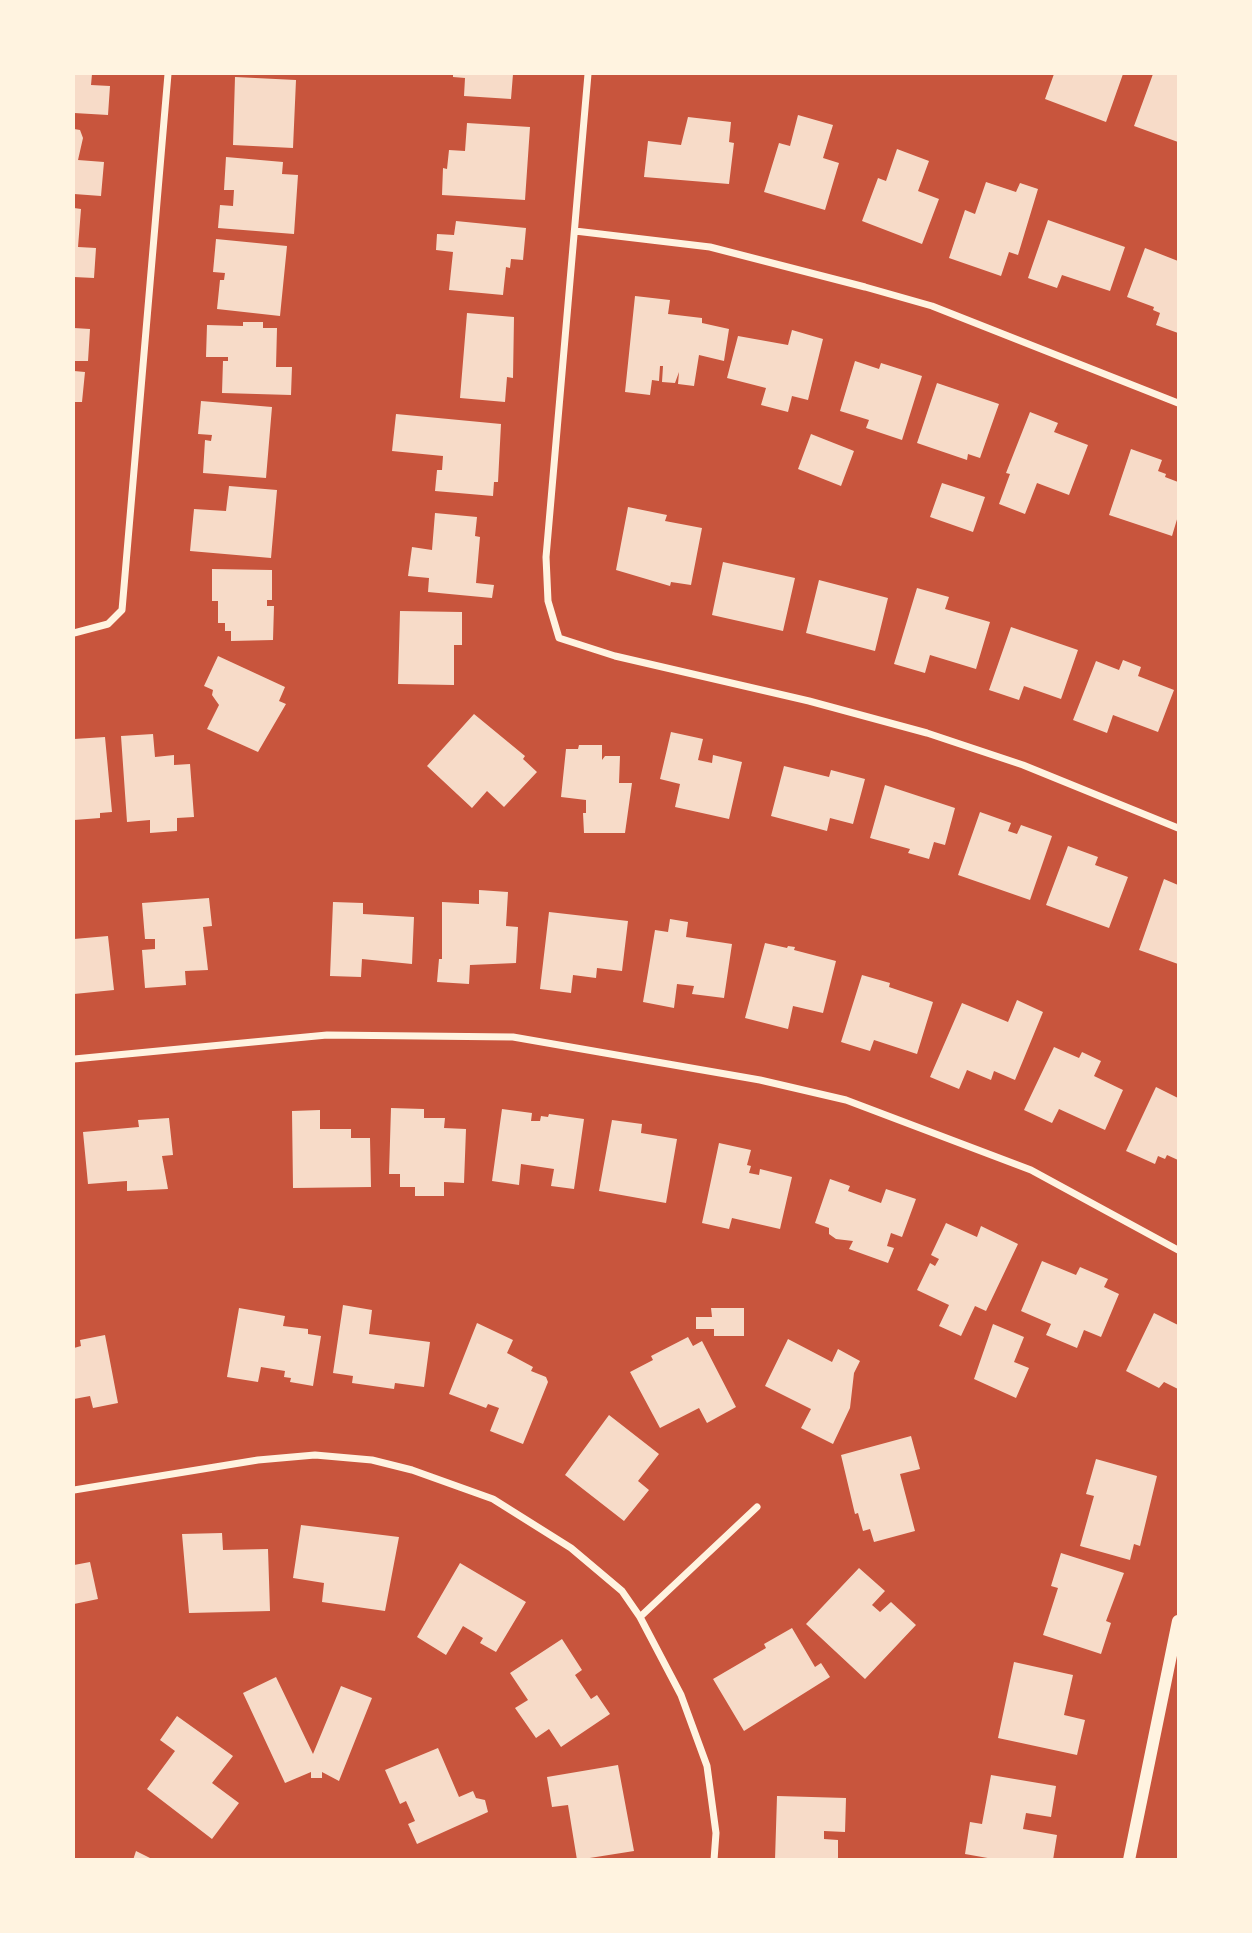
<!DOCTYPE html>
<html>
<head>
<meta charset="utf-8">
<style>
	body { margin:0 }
	#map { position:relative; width:1252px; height:1933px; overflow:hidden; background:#c8553d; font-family:"DM Sans",sans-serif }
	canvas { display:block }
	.frame { position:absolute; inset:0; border:75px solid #fff3e0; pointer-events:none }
</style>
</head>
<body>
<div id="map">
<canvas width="1252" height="1933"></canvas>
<div class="frame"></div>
</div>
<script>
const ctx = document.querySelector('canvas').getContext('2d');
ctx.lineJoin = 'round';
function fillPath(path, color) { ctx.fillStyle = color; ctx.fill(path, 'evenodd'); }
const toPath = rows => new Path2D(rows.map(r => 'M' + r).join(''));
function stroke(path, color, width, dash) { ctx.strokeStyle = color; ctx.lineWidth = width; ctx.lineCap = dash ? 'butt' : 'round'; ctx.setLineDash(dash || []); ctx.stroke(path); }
fillPath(toPath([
	[74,74,92,74,91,85,110,86,108,115,74,113],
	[453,74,513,74,511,99,464,96,465,78,453,77],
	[1054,74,1123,74,1106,122,1045,99],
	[1153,74,1178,74,1178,142,1134,126],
	[235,77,296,80,293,148,233,145],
	[798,115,833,125,823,158,839,163,825,210,764,192,779,143,790,146],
	[688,117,731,122,729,142,734,143,729,184,644,177,648,141,681,145],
	[467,123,530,127,525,200,442,195,443,168,447,169,449,150,465,151],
	[74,129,80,130,83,138,78,160,104,162,101,196,74,194],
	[897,149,929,161,918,191,939,199,922,244,862,221,878,178,886,181],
	[226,157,283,162,282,174,298,175,294,234,218,228,220,205,233,206,234,190,224,190],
	[986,182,1016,192,1020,183,1038,189,1018,255,1009,252,1001,276,949,258,965,210,975,214],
	[74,208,81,209,78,247,96,248,94,278,74,277],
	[1048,220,1125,247,1110,291,1062,275,1057,288,1028,278],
	[456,221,526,228,523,260,511,259,510,268,506,267,503,295,449,290,453,252,436,250,437,234,454,235],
	[216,239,287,246,280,316,217,309,220,280,224,280,225,273,213,272],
	[1145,248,1178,261,1178,333,1156,325,1160,313,1153,310,1154,307,1127,297],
	[635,296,670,300,668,314,702,318,702,323,729,329,724,361,699,355,694,386,678,384,679,372,675,383,662,382,663,366,660,366,659,381,652,380,650,395,625,392],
	[467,313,514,317,513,378,507,377,505,402,460,398],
	[243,322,263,322,263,328,277,328,276,367,292,367,291,395,222,393,223,361,228,361,228,357,206,357,207,325,243,326],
	[74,328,90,329,88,361,74,361],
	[792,330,823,339,808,400,792,396,788,412,761,405,766,388,727,378,738,336,788,345],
	[855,361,879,369,881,363,922,376,902,440,866,428,869,420,840,411],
	[74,371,85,372,82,402,74,402],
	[937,383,999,404,980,458,968,454,967,460,917,443],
	[201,401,272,407,266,478,203,473,205,440,211,441,212,435,198,434],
	[1030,412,1058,423,1054,432,1088,445,1069,495,1037,483,1025,514,999,504,1010,474,1006,473],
	[396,414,501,424,498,482,494,482,493,496,435,491,437,470,442,470,443,456,392,451],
	[811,434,854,451,841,486,798,469],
	[1131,449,1162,460,1158,471,1166,474,1165,477,1178,482,1178,516,1172,536,1109,515],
	[942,483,985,497,973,532,930,517],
	[229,486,277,490,271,558,190,551,194,509,226,511],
	[628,507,667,515,665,521,702,528,691,585,671,582,670,586,616,570],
	[435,513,477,517,475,536,480,537,476,583,494,585,492,598,428,592,429,578,408,576,412,547,432,550],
	[723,562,795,578,783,631,712,615],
	[212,569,272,570,272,600,267,600,267,606,274,606,273,640,231,641,231,631,225,631,225,623,218,623,218,601,212,601],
	[819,580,888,598,875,651,806,633],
	[917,588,949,597,945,609,990,622,976,669,930,655,925,673,894,664],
	[400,611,462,612,462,645,454,645,454,685,398,684],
	[1011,627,1078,650,1061,699,1024,686,1019,700,989,690],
	[218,656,285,687,279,701,286,704,258,752,207,729,219,705,212,695,213,690,204,686],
	[1123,660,1141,667,1138,676,1174,690,1158,732,1113,715,1107,733,1073,720,1096,661,1119,670],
	[474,714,525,756,523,759,537,772,504,807,487,791,472,808,427,766],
	[671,732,703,739,698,760,712,763,713,755,742,762,729,819,675,807,680,784,660,779],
	[153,734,155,757,174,755,174,765,190,764,194,817,177,818,177,831,150,833,150,820,127,822,121,736],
	[105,737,112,812,100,813,100,818,74,820,74,739],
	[579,745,602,745,602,760,605,756,620,756,619,783,632,783,625,833,584,833,583,813,586,813,586,800,561,797,566,749,578,749],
	[784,766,829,777,831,770,865,779,853,824,830,818,827,831,771,816],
	[885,785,955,808,945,845,934,842,929,859,908,853,910,849,870,838],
	[980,812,1011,823,1008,831,1017,834,1021,825,1052,836,1030,900,958,875],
	[1068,846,1098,857,1095,865,1128,877,1109,928,1046,905],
	[1164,879,1178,885,1178,964,1139,950],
	[479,890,508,892,506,926,518,927,516,963,470,965,469,984,437,982,439,959,442,959,442,902,479,904],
	[209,898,212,926,203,927,208,970,185,971,186,985,145,988,142,950,155,949,155,939,145,939,142,903],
	[333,902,363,903,363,914,414,917,412,964,362,959,361,977,330,976],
	[549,912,628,921,622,971,597,968,596,978,573,975,571,993,540,989],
	[670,919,688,922,686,937,732,944,724,998,692,994,694,986,677,984,674,1008,643,1002,655,930,668,932],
	[108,936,114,990,74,994,74,939],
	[765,943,787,948,788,946,795,947,794,950,836,961,823,1013,793,1006,788,1029,745,1018],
	[862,975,890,983,889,987,933,1002,917,1054,874,1040,870,1051,841,1042],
	[1017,1000,1043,1012,1015,1080,994,1071,991,1080,967,1070,959,1089,930,1077,962,1003,1008,1022],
	[1054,1047,1079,1058,1082,1052,1101,1061,1094,1076,1123,1090,1105,1130,1059,1109,1052,1123,1024,1110],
	[1156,1087,1178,1098,1178,1160,1167,1155,1165,1159,1158,1156,1155,1164,1126,1151],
	[391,1108,424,1109,424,1118,445,1118,444,1128,466,1129,464,1183,444,1182,444,1196,415,1196,415,1187,400,1187,400,1174,389,1174],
	[502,1109,532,1113,531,1121,540,1121,541,1116,548,1117,549,1114,584,1119,574,1189,551,1186,554,1169,521,1164,519,1185,492,1181],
	[320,1110,320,1129,351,1129,351,1138,370,1138,371,1187,293,1188,292,1111],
	[169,1118,173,1155,162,1156,168,1189,127,1191,127,1181,88,1184,83,1132,139,1127,138,1120],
	[612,1120,642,1124,641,1133,677,1139,666,1203,599,1191],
	[719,1143,751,1150,747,1165,751,1166,749,1173,759,1175,760,1169,792,1177,780,1229,732,1218,729,1229,702,1223],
	[830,1179,850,1186,848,1191,881,1203,886,1189,916,1199,902,1237,891,1233,887,1246,894,1248,888,1263,849,1249,853,1241,836,1239,829,1234,829,1228,815,1223],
	[946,1223,977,1237,981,1226,1018,1244,986,1311,975,1306,961,1336,939,1326,949,1305,917,1290,930,1263,935,1266,939,1259,931,1255],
	[1042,1261,1076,1275,1080,1267,1108,1279,1104,1287,1119,1294,1101,1337,1084,1330,1077,1348,1046,1335,1051,1324,1021,1311],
	[343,1305,372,1310,369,1334,430,1342,424,1387,395,1383,394,1389,352,1383,353,1376,333,1373],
	[239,1308,285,1316,283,1326,308,1329,308,1334,321,1336,313,1386,290,1382,291,1378,284,1377,285,1371,261,1367,258,1382,227,1377],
	[711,1308,744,1308,744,1336,714,1336,714,1329,696,1329,696,1317,712,1317],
	[1154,1313,1178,1325,1178,1389,1164,1382,1159,1388,1126,1371],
	[477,1323,513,1340,507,1353,533,1367,531,1371,546,1377,548,1382,523,1444,490,1431,499,1408,488,1404,486,1408,449,1394],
	[993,1324,1024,1337,1014,1362,1029,1368,1016,1398,974,1379],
	[105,1335,118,1403,93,1408,90,1396,74,1399,74,1348,81,1346,80,1340],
	[688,1337,693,1346,702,1341,736,1407,707,1423,699,1408,660,1428,630,1372,653,1360,651,1356],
	[788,1339,832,1362,838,1349,860,1361,854,1373,850,1408,833,1444,801,1428,811,1409,765,1386],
	[609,1415,659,1454,638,1481,649,1490,624,1521,565,1475],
	[911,1436,920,1469,900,1474,915,1531,874,1542,870,1529,863,1531,858,1513,855,1514,841,1455],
	[1096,1459,1157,1476,1140,1546,1134,1544,1130,1560,1080,1546,1094,1496,1086,1494],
	[301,1525,399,1537,385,1611,322,1602,324,1583,293,1578],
	[222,1533,223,1550,268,1549,270,1611,189,1613,182,1534],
	[1061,1553,1124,1573,1106,1621,1111,1623,1101,1654,1043,1635,1058,1588,1051,1586],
	[90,1562,98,1599,74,1604,74,1565],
	[460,1563,526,1602,496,1652,480,1643,483,1638,463,1626,446,1655,417,1637],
	[859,1568,885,1591,872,1605,880,1612,891,1602,916,1625,865,1679,806,1624],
	[792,1628,815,1667,821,1663,830,1677,744,1731,713,1679,766,1648,764,1644],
	[562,1639,582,1670,575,1675,591,1699,597,1695,610,1714,561,1747,549,1729,536,1738,515,1708,528,1700,510,1673],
	[1014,1662,1073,1675,1064,1715,1085,1720,1077,1755,998,1738],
	[276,1677,313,1754,341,1686,372,1698,339,1781,322,1772,322,1778,311,1778,311,1772,285,1783,243,1693],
	[177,1716,233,1756,212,1783,239,1803,212,1839,147,1789,175,1751,160,1740],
	[438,1748,459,1797,473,1791,476,1798,485,1800,488,1812,417,1844,408,1824,415,1821,406,1801,400,1804,385,1770],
	[618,1765,634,1851,577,1860,568,1805,552,1807,547,1777],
	[991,1775,1056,1786,1051,1817,1026,1813,1023,1829,1057,1835,1053,1860,999,1860,965,1854,970,1822,982,1824],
	[777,1796,846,1798,845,1832,824,1831,824,1839,838,1840,838,1860,775,1860],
	[136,1851,154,1860,133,1860]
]), '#f7dbc8');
stroke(toPath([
	[588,74,546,557,548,601,559,638,615,656,809,701,927,733,1023,765,1178,828],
	[575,231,710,247,865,287,932,306,1178,403],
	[74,633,108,624,122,610,168,74],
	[74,1059,327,1035,513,1037,760,1080,846,1100,1031,1170,1178,1250],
	[74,1490,258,1460,315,1455,372,1460,412,1470,493,1499,571,1548,622,1591,640,1617,681,1695,707,1766,716,1833,714,1860],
	[640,1617,757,1507]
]), '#fff3e0', 7);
stroke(toPath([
	[1129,1860,1178,1621]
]), '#fff3e0', 12);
</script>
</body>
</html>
